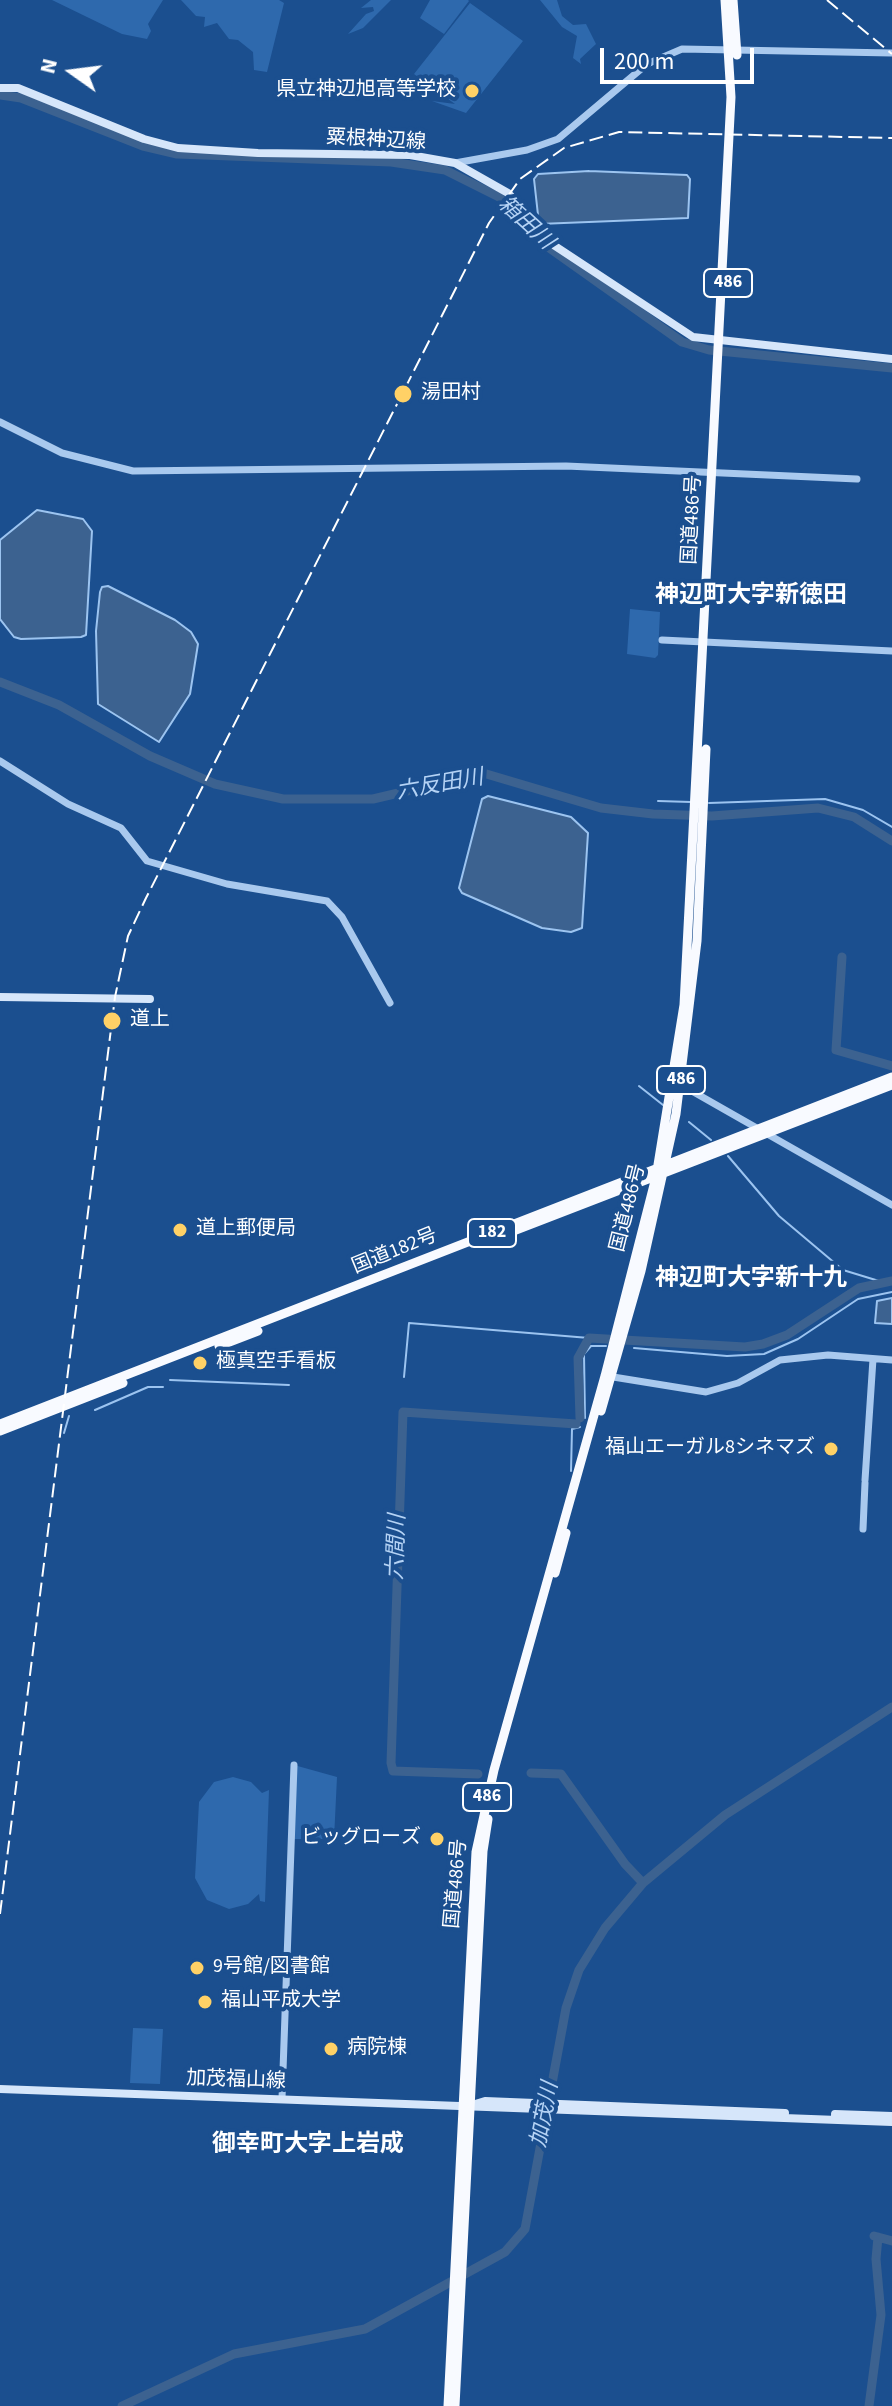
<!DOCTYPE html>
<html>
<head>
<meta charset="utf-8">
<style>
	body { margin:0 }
	#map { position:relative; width:892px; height:2406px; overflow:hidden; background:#1b4f8f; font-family:"Source Sans 3",sans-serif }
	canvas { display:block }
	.north { position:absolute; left:32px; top:32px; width:80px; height:80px; -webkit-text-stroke:6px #1b4f8f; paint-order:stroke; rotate:284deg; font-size:22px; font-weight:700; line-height:32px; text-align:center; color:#fff }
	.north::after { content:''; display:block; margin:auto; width:28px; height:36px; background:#fff; clip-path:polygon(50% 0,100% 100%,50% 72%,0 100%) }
	.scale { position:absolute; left:600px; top:48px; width:154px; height:36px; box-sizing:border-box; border:4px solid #fff; border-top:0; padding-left:10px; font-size:24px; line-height:28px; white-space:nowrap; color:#fff; -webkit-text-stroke:6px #1b4f8f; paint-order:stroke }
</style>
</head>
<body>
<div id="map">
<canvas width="892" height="2406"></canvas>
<div class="north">N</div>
<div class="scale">200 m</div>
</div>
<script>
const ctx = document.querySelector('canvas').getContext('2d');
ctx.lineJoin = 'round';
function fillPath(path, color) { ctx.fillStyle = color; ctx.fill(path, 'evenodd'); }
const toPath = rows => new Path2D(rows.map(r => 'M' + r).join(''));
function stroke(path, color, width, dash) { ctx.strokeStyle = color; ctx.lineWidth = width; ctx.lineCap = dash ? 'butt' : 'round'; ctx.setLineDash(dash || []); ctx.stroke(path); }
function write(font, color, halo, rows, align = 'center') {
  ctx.font = font + ' "Source Sans 3","Noto Sans JP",sans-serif'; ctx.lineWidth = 8; ctx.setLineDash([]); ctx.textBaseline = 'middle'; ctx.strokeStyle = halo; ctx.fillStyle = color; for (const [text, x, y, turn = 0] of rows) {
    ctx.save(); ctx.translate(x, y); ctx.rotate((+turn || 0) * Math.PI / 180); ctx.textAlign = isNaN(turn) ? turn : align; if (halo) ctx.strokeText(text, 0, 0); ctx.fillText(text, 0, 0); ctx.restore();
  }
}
fillPath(toPath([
	[52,0,163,0,148,24,151,31,147,39,122,34],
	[181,0,279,0,284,3,267,72,254,70,253,52,238,40,229,39,217,23,204,27,205,17,196,16],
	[371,0,391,0,363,28,348,34,366,14,374,11,373,7,361,8],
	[430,0,468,0,469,1,444,34,420,18],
	[540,0,557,0,562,16,573,25,586,24,596,44,580,59,581,64,573,58,577,36,562,27],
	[470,3,523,41,466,113,432,101,455,104,414,74],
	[630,609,660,612,658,655,655,658,627,654],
	[294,1765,337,1777,334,1839,291,1839],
	[233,1777,251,1782,262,1793,269,1790,265,1902,260,1901,259,1894,248,1904,229,1909,207,1900,195,1878,199,1802,214,1782],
	[133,2028,163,2029,160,2084,130,2083]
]), '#2e69ad');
const water = toPath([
	[589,171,687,175,690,179,688,218,539,224,534,179,538,174,589,171],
	[37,510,83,519,92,531,86,635,81,637,21,639,14,637,0,619,0,540,37,510],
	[108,586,175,620,191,632,198,644,190,694,159,742,98,704,96,631,100,592,102,587,108,586],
	[488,796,571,817,588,833,582,928,571,932,542,928,462,893,459,888,482,799,488,796],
	[892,1298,892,1324,875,1323,877,1301,892,1298]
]);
fillPath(water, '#3c6290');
stroke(water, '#9cc4f0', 2);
stroke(toPath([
	[658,801,691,802],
	[709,803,825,799,863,810,892,827],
	[639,1086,663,1105],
	[689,1122,711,1140],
	[728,1156,779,1216,843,1270,879,1281],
	[634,1348,727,1356,764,1354,798,1339,858,1299,892,1292],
	[404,1377,409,1323,589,1338],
	[170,1380,289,1385],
	[95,1410,148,1387,163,1387],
	[585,1418,584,1354,591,1346,606,1346],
	[64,1433,69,1416],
	[571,1471,572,1429,580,1427]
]), '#9cc4f0', 2);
stroke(toPath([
	[0,95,21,98,143,146,177,154,391,162,445,170,499,197,541,242,682,342,709,350,892,368],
	[0,682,59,705,150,756,215,784,283,799,373,799,483,773,601,808,653,814,712,816,818,808,854,817,892,841],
	[842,957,836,1050,892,1066],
	[580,1418,578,1358,589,1338,745,1347,763,1344,787,1335,859,1288,892,1281],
	[531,1773,561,1774,625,1864,643,1883],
	[478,1774,393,1771,391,1763,403,1412,576,1424],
	[874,2236,892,2241],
	[122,2406,234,2354,365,2329,505,2252,525,2229,566,2008,579,1970,605,1928,643,1883,725,1815,892,1707],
	[869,2406,881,2315,876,2259,878,2237]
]), '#3c6290', 9);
stroke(toPath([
	[455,163,527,150,558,139,647,64,682,49,892,53],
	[0,422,62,453,133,471,566,466,857,479],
	[662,640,892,651],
	[0,761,68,804,121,828,147,861,227,884,327,901,342,917,390,1003],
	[676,1082,892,1205],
	[607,1376,706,1392,738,1383,780,1360,828,1355,892,1360],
	[865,1480,873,1359],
	[863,1529,865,1483],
	[282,2098,294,1765]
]), '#a9c9ee', 7);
stroke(toPath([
	[0,88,18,88,144,139,178,148,258,153,410,155,455,163,508,193,555,246,693,337,892,359],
	[0,997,150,999],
	[0,2089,892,2122],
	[472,2105,485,2101,785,2113],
	[835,2114,892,2116]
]), '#d6e6fa', 8);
stroke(toPath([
	[733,0,737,55],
	[503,1235,892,1085],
	[219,1346,258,1331],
	[601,1411,641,1271,676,1114,697,941,706,749],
	[0,1424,892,1077],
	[0,1431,123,1383],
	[555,1573,566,1533],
	[448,2406,476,1852,494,1770,605,1376,656,1177,684,1005,731,97,725,0],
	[455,2406,483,1851,488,1819]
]), '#f8faff', 9);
stroke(toPath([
	[827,0,892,54],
	[0,1914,115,997,128,936,146,898,489,223,520,179,564,148,619,132,892,138]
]), '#fff', 2, [14, 6]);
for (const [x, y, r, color] of [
	[472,91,8,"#ffd166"],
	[403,394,10,"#ffd166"],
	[112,1021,10,"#ffd166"],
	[180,1230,8,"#ffd166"],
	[200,1363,8,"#ffd166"],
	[831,1449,8,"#ffd166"],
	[437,1839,8,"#ffd166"],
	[197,1968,8,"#ffd166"],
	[205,2002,8,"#ffd166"],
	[331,2049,8,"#ffd166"]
]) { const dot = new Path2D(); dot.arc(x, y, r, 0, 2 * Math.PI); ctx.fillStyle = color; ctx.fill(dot); stroke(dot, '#1b4f8f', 3); }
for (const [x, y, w] of [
	[728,283,48],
	[681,1080,48],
	[492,1233,48],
	[487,1797,48]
]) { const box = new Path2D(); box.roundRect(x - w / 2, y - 14, w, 28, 6); ctx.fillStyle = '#1b4f8f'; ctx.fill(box); stroke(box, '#fff', 2); }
write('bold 18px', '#fff', null, [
	["486",728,283],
	["486",681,1080],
	["182",492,1233],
	["486",487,1797]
]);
write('20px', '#fff', '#1b4f8f', [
	["県立神辺旭高等学校",456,91,"right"],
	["湯田村",421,394],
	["道上",130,1021],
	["道上郵便局",196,1230],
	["極真空手看板",216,1363],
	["福山エーガル8シネマズ",815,1449,"right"],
	["ビッグローズ",421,1839,"right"],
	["9号館/図書館",213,1968],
	["福山平成大学",221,2002],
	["病院棟",347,2049]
], 'left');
write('20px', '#fff', '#1b4f8f', [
	["粟根神辺線",376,141,3],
	["国道486号",693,520,-87],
	["国道486号",629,1208,-76],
	["国道182号",395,1252,-22],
	["国道486号",457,1884,-85],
	["加茂福山線",236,2081,2]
]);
write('italic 22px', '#b5d3f5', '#1b4f8f', [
	["箱田川",525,224,43],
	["六反田川",440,786,-10],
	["六間川",398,1547,-88],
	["加茂川",546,2115,-79]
]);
write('bold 24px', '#fff', '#1b4f8f', [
	["神辺町大字新徳田",751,597],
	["神辺町大字新十九",751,1280],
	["御幸町大字上岩成",308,2146]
]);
</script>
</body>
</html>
